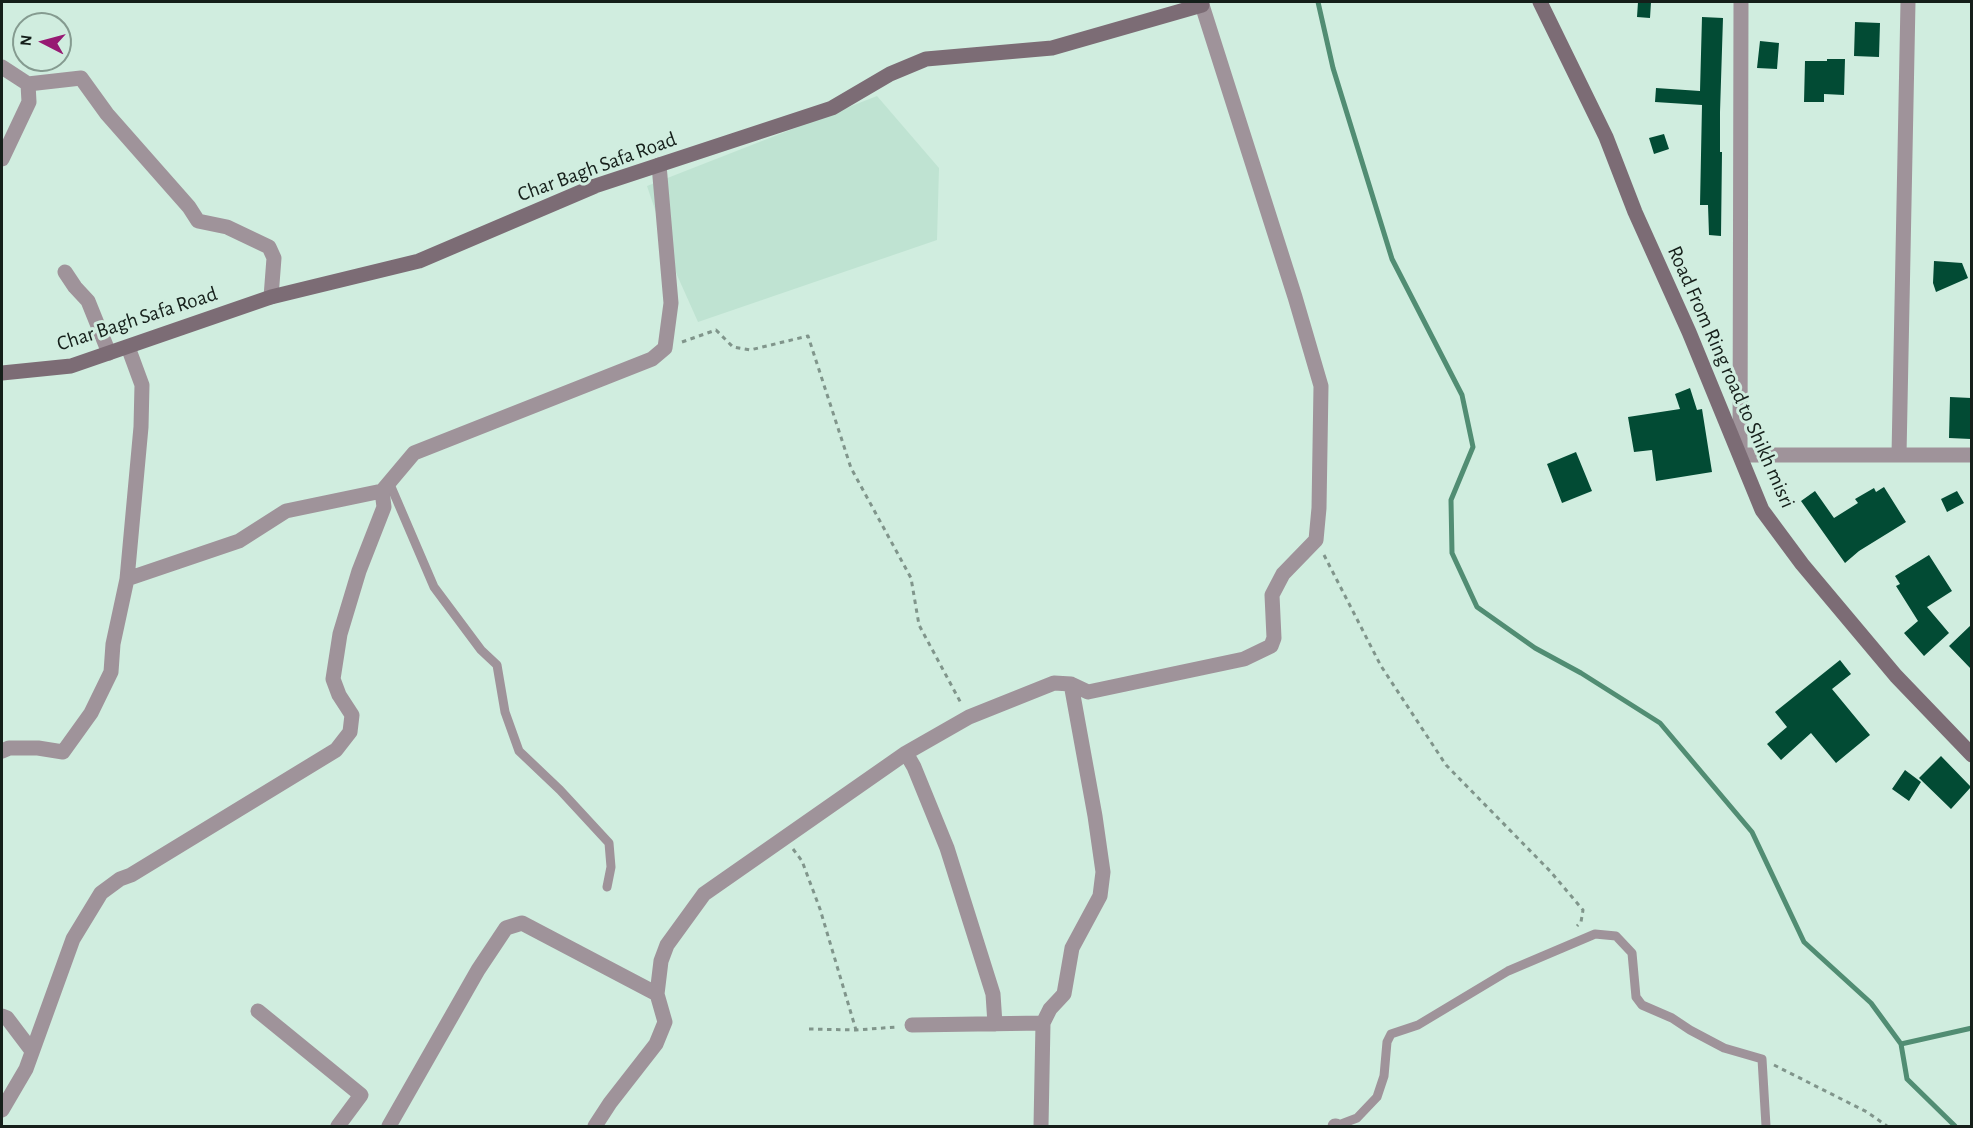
<!DOCTYPE html>
<html>
<head>
<meta charset="utf-8">
<style>
	body { margin:0 }
	#map { position:relative; width:1973px; height:1128px; overflow:hidden; background:#d0eddf; font-family:"Alegreya Sans",sans-serif }
	canvas { display:block }
	.frame { position:absolute; inset:0; border:3px solid #151f1a; pointer-events:none }
	.north { position:absolute; left:12px; top:12px; width:60px; height:60px; box-sizing:border-box; background:#d0eddf; border:2px solid #859b90; border-radius:50%; rotate:276deg; font-size:16px; font-weight:700; line-height:24px; text-align:center; color:#151f1a }
	.north::after { content:''; display:block; margin:auto; width:21px; height:27px; background:#971a73; clip-path:polygon(50% 0,100% 100%,50% 72%,0 100%) }
</style>
</head>
<body>
<div id="map">
<canvas width="1973" height="1128"></canvas>
<div class="frame"></div>
<div class="north">N</div>
</div>
<script>
const ctx = document.querySelector('canvas').getContext('2d');
ctx.lineJoin = 'round';
function fillPath(path, color) { ctx.fillStyle = color; ctx.fill(path, 'evenodd'); }
const toPath = rows => new Path2D(rows.map(r => 'M' + r).join(''));
function stroke(path, color, width, dash) { ctx.strokeStyle = color; ctx.lineWidth = width; ctx.lineCap = dash ? 'butt' : 'round'; ctx.setLineDash(dash || []); ctx.stroke(path); }
function write(font, color, halo, rows, align = 'center') {
  ctx.font = font + ' "Alegreya Sans",sans-serif'; ctx.lineWidth = 6; ctx.setLineDash([]); ctx.textBaseline = 'middle'; ctx.strokeStyle = halo; ctx.fillStyle = color; for (const [text, x, y, turn = 0] of rows) {
    ctx.save(); ctx.translate(x, y); ctx.rotate((+turn || 0) * Math.PI / 180); ctx.textAlign = isNaN(turn) ? turn : align; if (halo) ctx.strokeText(text, 0, 0); ctx.fillText(text, 0, 0); ctx.restore();
  }
}
fillPath(toPath([
	[877,96,939,168,937,240,698,322,677,275,647,186]
]), '#bfe3d2');
stroke(toPath([
	[1318,2,1333,68,1392,259,1462,395,1473,447,1451,500,1452,553,1477,607,1535,648,1581,673,1660,723,1752,832,1804,942,1871,1003,1901,1044,1907,1079,1955,1126],
	[1901,1044,1972,1028]
]), '#518d73', 5);
fillPath(toPath([
	[1638,2,1651,2,1650,18,1637,17],
	[1702,17,1723,18,1720,112,1720,152,1722,152,1721,236,1709,235,1708,205,1700,205,1702,105,1655,102,1656,88,1700,91],
	[1855,22,1880,23,1879,57,1854,56],
	[1760,41,1779,43,1777,69,1757,68],
	[1827,59,1845,59,1844,95,1824,94,1824,102,1804,102,1805,61,1827,61],
	[1664,134,1669,149,1654,154,1649,138],
	[1934,261,1962,263,1968,278,1936,292,1933,283],
	[1690,388,1697,410,1702,409,1712,472,1656,481,1652,450,1634,452,1628,417,1680,409,1675,394],
	[1950,397,1971,398,1971,439,1949,438],
	[1576,452,1592,491,1562,503,1547,464],
	[1884,487,1906,522,1859,551,1845,563,1801,501,1815,491,1834,518,1858,503,1855,499,1874,488,1876,492],
	[1957,491,1964,503,1947,512,1941,499],
	[1929,555,1952,591,1927,607,1949,633,1924,656,1904,633,1918,621,1896,586,1900,584,1895,576],
	[1971,625,1971,669,1949,646],
	[1840,660,1851,674,1832,689,1870,735,1836,763,1811,733,1781,760,1767,744,1787,727,1775,712],
	[1941,756,1971,787,1951,809,1919,778],
	[1905,770,1921,782,1909,801,1892,789]
]), '#024b34');
stroke(toPath([
	[682,342,716,330,733,347,750,350,808,336,851,468,911,578,919,625,962,705],
	[1324,555,1381,666,1446,765,1550,871,1583,910,1581,922,1577,926],
	[793,849,802,861,820,909,856,1030],
	[809,1029,856,1030,897,1027],
	[1774,1065,1867,1112,1887,1126]
]), '#80958b', 3, [4.5, 4.5]);
stroke(toPath([
	[389,482,434,587,481,650,497,665,505,712,519,751,560,790,609,843,611,867,607,887],
	[1336,1126,1357,1118,1377,1097,1384,1076,1387,1042,1391,1034,1418,1025,1508,971,1595,934,1616,936,1632,953,1636,997,1642,1005,1672,1018,1690,1030,1724,1048,1762,1059,1766,1126]
]), '#9f939a', 9);
stroke(toPath([
	[1741,2,1740,455,1972,455],
	[2,67,28,84,81,78,107,114,189,207,198,221,227,227,269,247,274,258,271,297],
	[2,159,29,102,28,84],
	[65,272,75,287,88,301,109,353],
	[1899,455,1908,2],
	[127,579,239,541,286,511,382,491,414,453,652,359,665,348,671,303,659,165],
	[2,751,9,748,38,748,63,752,91,713,111,672,113,644,127,579,141,427,142,385,128,347],
	[906,753,914,767,947,848,993,994,995,1024],
	[258,1011,361,1095,338,1126],
	[2,1016,7,1018,32,1051],
	[912,1025,1043,1023],
	[2,1110,26,1069,73,939,101,893,120,879,131,875,336,750,350,732,352,715,339,695,333,679,340,634,359,571,384,507,382,491],
	[389,1126,478,970,506,928,522,923,657,994],
	[595,1126,610,1103,656,1044,665,1022,657,994,661,961,667,945,704,894,906,753,969,717,1054,683,1071,684,1088,692,1244,659,1271,646,1274,638,1272,595,1283,574,1316,540,1319,508,1321,386,1295,297,1202,5],
	[1041,1126,1043,1023,1050,1009,1064,994,1072,948,1100,896,1103,872,1095,816,1071,684],
	[1335,1126,1336,1126]
]), '#9f939a', 15);
stroke(toPath([
	[1540,2,1606,137,1635,212,1689,332,1762,510,1802,564,1896,676,1972,755],
	[2,373,71,366,271,297,419,261,595,186,832,108,890,74,926,59,1052,48,1202,5,1200,2]
]), '#7c6c75', 15);
write('21px', '#151f1a', '#d0eddf', [
	["Char Bagh Safa Road",597,167,-20],
	["Char Bagh Safa Road",137,319,-18],
	["Road From Ring road to Shikh misri",1731,377,66]
]);
</script>
</body>
</html>
